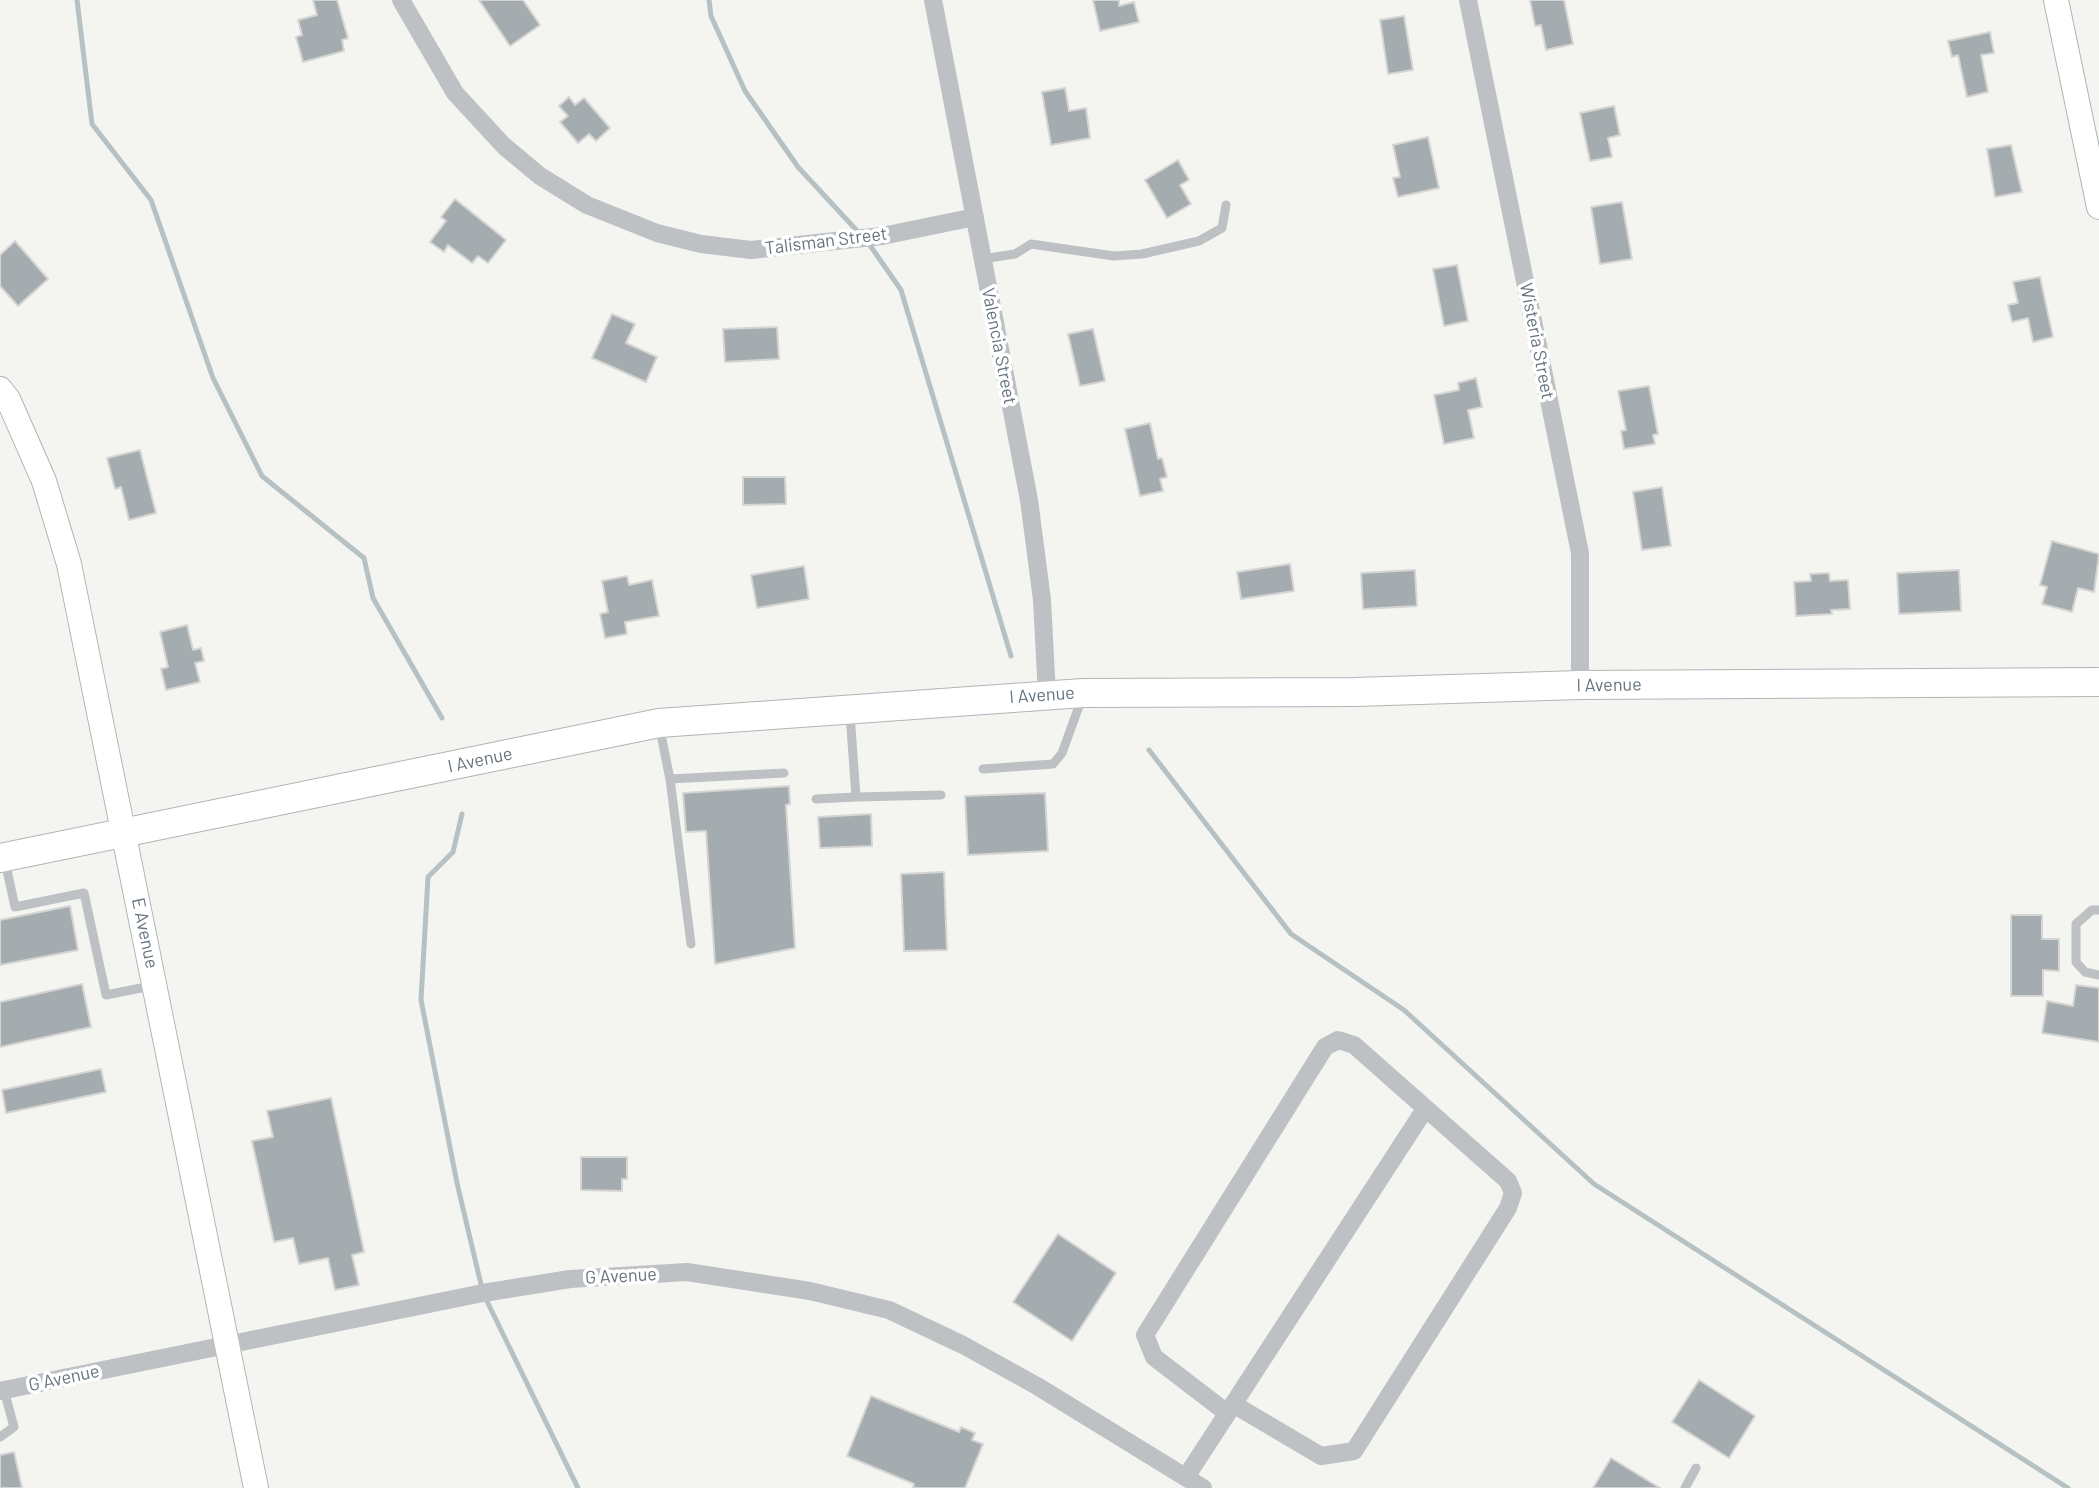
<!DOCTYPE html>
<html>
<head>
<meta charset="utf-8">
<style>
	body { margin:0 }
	canvas { display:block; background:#f4f4f0 }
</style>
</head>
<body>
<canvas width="2099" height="1488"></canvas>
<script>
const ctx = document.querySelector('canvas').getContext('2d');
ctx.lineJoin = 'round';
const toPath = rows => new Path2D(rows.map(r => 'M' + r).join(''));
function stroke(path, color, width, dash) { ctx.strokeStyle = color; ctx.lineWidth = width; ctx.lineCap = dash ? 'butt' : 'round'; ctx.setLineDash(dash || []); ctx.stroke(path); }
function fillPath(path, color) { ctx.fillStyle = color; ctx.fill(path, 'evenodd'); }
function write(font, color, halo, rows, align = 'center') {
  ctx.font = font + ' Barlow,sans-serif'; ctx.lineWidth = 7; ctx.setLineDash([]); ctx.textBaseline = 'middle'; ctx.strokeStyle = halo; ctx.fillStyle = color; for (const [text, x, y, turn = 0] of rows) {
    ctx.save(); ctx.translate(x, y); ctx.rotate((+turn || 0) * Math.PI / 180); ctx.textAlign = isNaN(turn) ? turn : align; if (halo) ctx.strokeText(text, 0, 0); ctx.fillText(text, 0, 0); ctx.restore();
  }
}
stroke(toPath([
	[77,0,92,124,151,200,213,378,262,476,364,558,373,598,442,718],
	[709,0,711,16,745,91,798,167,860,234],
	[867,241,901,290,1011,656],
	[1149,750,1291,934,1404,1010,1594,1184,2068,1488],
	[462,814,453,852,428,877,421,1000,457,1183,483,1293,578,1488]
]), '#b6c1c4', 5);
const building = toPath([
	[313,0,337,0,348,38,342,40,344,51,303,62,296,37,302,35,298,20,317,15,313,0],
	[479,0,523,0,540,25,510,46,479,0],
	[1093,0,1119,0,1119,6,1134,2,1139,22,1100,31,1093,0],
	[1530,0,1564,0,1573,44,1546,50,1541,25,1535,26,1530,0],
	[1404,16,1413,70,1388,74,1380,20,1404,16],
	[1990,32,1994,53,1981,55,1988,92,1967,97,1958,55,1952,57,1948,41,1990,32],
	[1065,88,1069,111,1086,108,1090,138,1051,145,1042,92,1065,88],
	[569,97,575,105,584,98,610,128,596,141,589,134,578,143,560,122,568,116,559,106,569,97],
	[1614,106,1620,135,1608,138,1612,157,1590,161,1580,113,1614,106],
	[1428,137,1439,188,1398,197,1393,178,1400,177,1393,145,1428,137],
	[2011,145,2022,192,1995,197,1987,149,2011,145],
	[1178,160,1189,180,1180,185,1191,204,1167,218,1145,180,1178,160],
	[455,199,506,240,488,263,478,256,472,263,448,245,444,252,430,242,446,221,441,217,455,199],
	[1622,202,1632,259,1600,264,1591,207,1622,202],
	[15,241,48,279,18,306,0,286,0,255,15,241],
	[1457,265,1468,321,1444,326,1433,269,1457,265],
	[2040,277,2053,337,2033,342,2028,318,2012,322,2008,305,2018,303,2013,282,2040,277],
	[612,314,635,324,626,343,657,357,646,382,592,358,612,314],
	[777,327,779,359,725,362,723,329,777,327],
	[1093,329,1105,381,1080,386,1068,334,1093,329],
	[1476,378,1482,407,1468,410,1474,438,1444,444,1434,395,1459,390,1458,383,1476,378],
	[1649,386,1658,434,1653,435,1655,444,1624,449,1621,431,1626,430,1618,391,1649,386],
	[1150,423,1158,459,1162,458,1167,477,1160,479,1163,491,1140,496,1125,429,1150,423],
	[140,450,156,513,129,520,121,487,115,489,107,458,140,450],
	[743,477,785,477,786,504,743,505,743,477],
	[1662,487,1671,546,1642,550,1633,492,1662,487],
	[2052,541,2099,554,2094,592,2078,588,2072,612,2042,604,2047,587,2040,585,2052,541],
	[1290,564,1294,591,1241,599,1237,572,1290,564],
	[804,566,809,599,757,608,751,575,804,566],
	[1415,570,1417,606,1363,609,1361,573,1415,570],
	[1959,570,1961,611,1899,614,1897,573,1959,570],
	[1829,573,1830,581,1848,580,1850,609,1831,610,1832,614,1796,616,1794,582,1811,581,1810,574,1829,573],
	[627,576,629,585,652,580,659,616,625,622,627,634,605,638,600,614,608,612,602,581,627,576],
	[187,625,193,650,201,648,204,661,195,663,200,682,166,690,161,669,168,667,160,632,187,625],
	[789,786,790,804,786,805,795,948,715,964,706,831,686,832,683,793,789,786],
	[1045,793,1048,851,968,855,965,796,1045,793],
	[871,814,872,846,820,848,818,817,871,814],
	[944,872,947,950,904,951,901,874,944,872],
	[70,906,78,950,0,965,0,920,70,906],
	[2011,915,2042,915,2042,939,2059,939,2059,971,2043,970,2043,996,2011,996,2011,915],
	[82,984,91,1027,0,1047,0,1002,82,984],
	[2076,985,2099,988,2099,1042,2042,1033,2047,1001,2073,1006,2076,985],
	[101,1069,106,1092,6,1113,2,1090,101,1069],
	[331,1098,364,1252,352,1255,359,1285,335,1290,328,1258,299,1264,293,1238,274,1242,252,1141,273,1137,267,1111,331,1098],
	[581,1157,627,1157,627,1179,622,1179,622,1191,581,1190,581,1157],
	[1058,1234,1116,1273,1072,1341,1013,1302,1058,1234],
	[1699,1380,1755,1416,1729,1458,1672,1422,1699,1380],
	[871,1396,959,1432,961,1427,975,1433,972,1440,983,1444,965,1488,913,1488,914,1484,847,1456,871,1396],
	[14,1452,22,1488,0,1488,0,1455,14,1452],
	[1611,1458,1660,1488,1593,1488,1611,1458]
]);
fillPath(building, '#a4acb0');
stroke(building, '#d5d5d3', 2);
const secondary = toPath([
	[2056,0,2099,207],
	[0,389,8,399,44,481,69,564,256,1488]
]);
const primary = toPath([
	[0,858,659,723,1083,693,1355,692,1580,685,2099,682]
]);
stroke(secondary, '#b0b5b8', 26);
stroke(primary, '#b1b5b8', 30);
stroke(toPath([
	[982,259,1015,254,1031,244,1114,256,1142,254,1199,241,1222,228,1226,205],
	[850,714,856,797,941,795],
	[659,725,670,779,784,773],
	[983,769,1053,764,1062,753,1082,698],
	[670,779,691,944],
	[816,799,856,797],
	[5,861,15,907,84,893,106,995,151,986],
	[2099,910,2092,910,2076,924,2076,962,2085,972,2099,975],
	[0,1437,14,1427,4,1390],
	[1685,1488,1696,1468]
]), '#bdc1c4', 9);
stroke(toPath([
	[401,0,455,93,504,146,540,176,587,205,657,233,701,244,751,250,882,236,975,217],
	[933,0,1029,500,1042,600,1047,695],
	[1468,0,1580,553,1580,685],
	[0,1391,483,1293,570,1279,687,1272,810,1291,889,1310,963,1345,1037,1386,1203,1488],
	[1227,1413,1154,1357,1145,1335,1325,1047,1338,1040,1354,1045,1508,1181,1513,1193,1508,1208,1354,1451,1321,1456,1233,1404],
	[1186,1477,1425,1109]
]), '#bdc1c4', 18);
stroke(secondary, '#fff', 24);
stroke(primary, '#fff', 28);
write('18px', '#66747e', '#fff', [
	["Talisman Street",826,241,-7],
	["Wisteria Street",1537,341,79],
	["Valencia Street",999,346,79],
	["I Avenue",1609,685,-1],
	["I Avenue",1042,695,-4],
	["I Avenue",480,760,-12],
	["E Avenue",145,933,78],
	["G Avenue",621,1276,-3],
	["G Avenue",64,1378,-12]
]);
</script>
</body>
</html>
